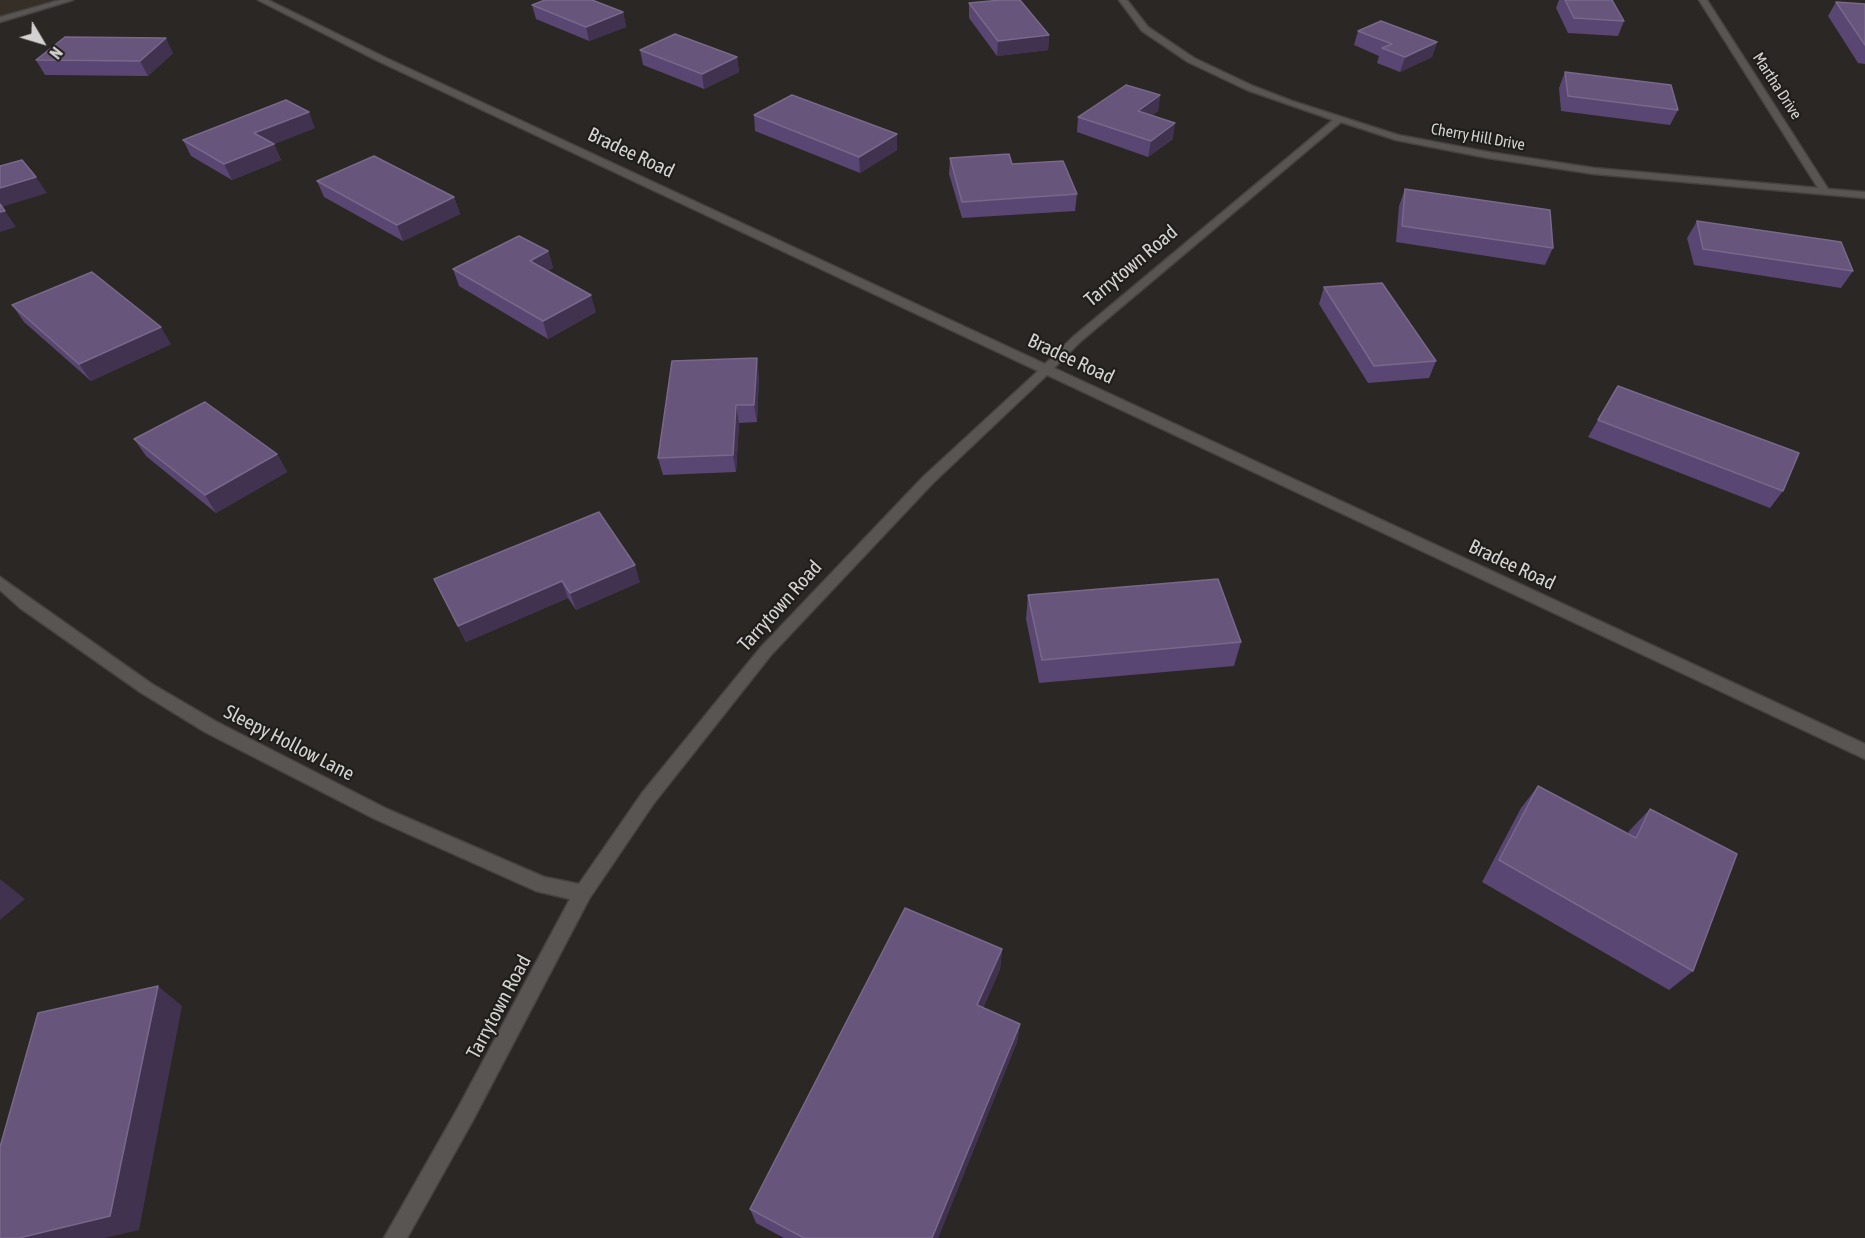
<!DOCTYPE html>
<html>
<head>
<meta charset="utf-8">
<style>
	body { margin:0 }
	#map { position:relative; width:1865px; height:1238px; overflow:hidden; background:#2a2725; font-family:"Asap Condensed",sans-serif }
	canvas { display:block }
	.north { position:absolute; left:12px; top:12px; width:60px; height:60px; -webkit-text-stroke:4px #201e1b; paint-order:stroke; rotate:128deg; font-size:16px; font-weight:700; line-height:24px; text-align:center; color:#d4d2d1 }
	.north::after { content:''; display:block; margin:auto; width:21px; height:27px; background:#d4d2d1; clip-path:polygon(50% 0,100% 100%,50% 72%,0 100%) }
</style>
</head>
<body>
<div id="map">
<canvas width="1865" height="1238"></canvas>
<div class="north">N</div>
</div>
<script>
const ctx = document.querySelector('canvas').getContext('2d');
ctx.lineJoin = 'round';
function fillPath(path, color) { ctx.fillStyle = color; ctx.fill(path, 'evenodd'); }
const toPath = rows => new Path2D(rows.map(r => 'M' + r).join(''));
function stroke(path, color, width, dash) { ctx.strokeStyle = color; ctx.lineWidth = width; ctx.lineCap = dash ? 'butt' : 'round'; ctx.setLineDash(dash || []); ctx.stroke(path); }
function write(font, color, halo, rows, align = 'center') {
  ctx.font = font + ' "Asap Condensed",sans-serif'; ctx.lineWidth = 4.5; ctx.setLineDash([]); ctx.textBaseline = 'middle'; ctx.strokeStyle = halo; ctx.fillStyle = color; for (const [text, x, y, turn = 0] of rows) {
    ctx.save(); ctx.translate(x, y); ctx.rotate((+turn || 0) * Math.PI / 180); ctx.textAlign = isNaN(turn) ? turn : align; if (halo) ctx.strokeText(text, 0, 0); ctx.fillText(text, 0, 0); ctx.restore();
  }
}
fillPath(toPath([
	[0,0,56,0,0,16]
]), '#362f28');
const minor = toPath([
	[60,0,73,0,0,22,0,17,60,0],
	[258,0,268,0,384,57,1045,364,1073,337,1333,120,1247,90,1188,62,1142,31,1119,0,1127,0,1148,27,1194,58,1253,86,1292,101,1398,135,1488,152,1594,168,1818,188,1699,0,1707,0,1828,189,1865,192,1865,198,1594,174,1488,158,1396,140,1341,122,1081,341,1054,368,1865,744,1865,759,1047,375,933,483,771,655,654,803,589,899,472,1122,407,1238,384,1238,458,1108,570,899,536,891,375,819,205,732,140,692,20,608,0,590,0,577,152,684,217,722,387,809,544,877,579,884,642,793,761,647,923,477,1038,371,378,61,258,0]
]);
stroke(minor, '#454241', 3);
fillPath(minor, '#585552');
fillPath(toPath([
	[1559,0,1612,0,1624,21,1618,36,1568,33,1556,8],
	[1836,2,1865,4,1865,64,1858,63,1828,16],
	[969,3,1049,35,1048,50,997,56,969,18],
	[532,5,623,12,626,27,589,41,536,19],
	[1358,31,1437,42,1432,57,1400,72,1377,63,1379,56,1354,45],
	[640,50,737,57,739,72,704,89,643,65],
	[173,53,148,76,45,75,36,60],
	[1565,72,1678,110,1670,125,1561,111,1559,88],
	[1160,95,1158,111,1151,116,1173,139,1148,157,1077,132,1078,117],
	[754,115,897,150,860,173,755,131],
	[315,128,274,144,281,160,232,180,191,156,183,140],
	[950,158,1012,164,1077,194,1075,211,962,218,949,174],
	[317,181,454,197,460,214,403,241,324,197],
	[1405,189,1553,248,1545,265,1396,242,1399,206],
	[1697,221,1853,271,1841,288,1694,265,1687,238],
	[548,251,553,268,547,271,596,312,548,339,459,286,453,269],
	[1324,287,1436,361,1429,378,1368,383,1319,304],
	[12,305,171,344,91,381,24,322],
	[759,375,757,422,739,423,736,472,663,475,658,458],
	[1598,420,1783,491,1770,508,1588,437],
	[134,439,277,454,287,472,216,513,146,456],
	[434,579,640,582,576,610,568,598,466,642],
	[1028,595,1241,642,1234,666,1039,683,1026,619],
	[1538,786,1628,834,1629,831,1650,809,1693,971,1669,990,1482,882,1521,808],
	[1002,949,1000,969,983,1008,1020,1024,1017,1042,938,1238,784,1238,756,1223,750,1209]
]), '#5a4672');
fillPath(toPath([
	[623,12,626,27,589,41,586,27],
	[1049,35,1048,50,997,56,998,41],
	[166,38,173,53,148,76,140,61],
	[1437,42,1432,57,1400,72,1405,57],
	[737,57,739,72,704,89,702,74],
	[1160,95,1158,111,1135,127,1138,111],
	[309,112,315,128,274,144,281,160,232,180,224,164,254,133],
	[1175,123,1173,139,1148,157,1151,141],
	[897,134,897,150,860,173,859,157],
	[36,177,47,193,2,207,0,204,0,188],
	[454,197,460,214,403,241,397,225],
	[5,211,16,227,0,232,0,212],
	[548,251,553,268,535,278,530,261],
	[591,295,596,312,548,339,543,321],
	[161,327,171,344,91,381,79,364],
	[757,358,759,375,757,422,754,405],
	[736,405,739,423,736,472,733,455],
	[277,454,287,472,216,513,205,495],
	[635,565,640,582,576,610,570,593],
	[562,581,568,598,466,642,458,626],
	[0,879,25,899,0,920],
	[1002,949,1000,969,976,1024,977,1005],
	[158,986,182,1006,139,1230,105,1238,19,1238],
	[1020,1024,1017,1042,938,1238,932,1238]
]), '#41334f');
const building = toPath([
	[545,0,592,0,623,12,586,27,532,5,545,0],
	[1001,0,1020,0,1049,35,998,41,969,3,1001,0],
	[1565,0,1612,0,1624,21,1574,18,1565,0],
	[1836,2,1865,4,1865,45,1836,2],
	[1381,21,1437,42,1405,57,1382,48,1392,44,1358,31,1381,21],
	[675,34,737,57,702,74,640,50,675,34],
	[65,37,166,38,140,61,36,60,65,37],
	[1565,72,1671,85,1678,110,1568,96,1565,72],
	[1126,85,1160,95,1138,111,1175,123,1151,141,1078,117,1126,85],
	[792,95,897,134,859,157,754,115,792,95],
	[286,100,309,112,254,133,274,144,224,164,183,140,286,100],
	[1009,154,1012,164,1063,161,1077,194,962,202,950,158,1009,154],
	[374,156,454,197,397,225,317,181,374,156],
	[22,160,36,177,0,188,0,166,22,160],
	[1405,189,1550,210,1553,248,1402,226,1405,189],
	[0,204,5,211,0,212,0,204],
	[1697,221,1841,242,1853,271,1703,249,1697,221],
	[519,236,548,251,530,261,591,295,543,321,453,269,519,236],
	[92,272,161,327,79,364,12,305,92,272],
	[1382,283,1436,361,1374,366,1324,287,1382,283],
	[757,358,754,405,736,405,733,455,658,458,672,361,757,358],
	[1618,386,1799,453,1783,491,1598,420,1618,386],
	[205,402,277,454,205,495,134,439,205,402],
	[599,512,635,565,570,593,562,581,458,626,434,579,599,512],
	[1218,579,1241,642,1042,660,1028,595,1218,579],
	[1538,786,1636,838,1650,809,1737,854,1693,971,1499,860,1538,786],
	[905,908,1002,949,977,1005,1020,1024,932,1238,804,1238,750,1209,905,908],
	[158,986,110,1216,19,1238,0,1238,0,1147,38,1013,158,986]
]);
fillPath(building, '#67557c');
stroke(building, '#78688a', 1.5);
write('16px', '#d4d2d1', '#201e1b', [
	["Martha Drive",1777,86,57],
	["Cherry Hill Drive",1478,137,10]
]);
write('20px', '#d4d2d1', '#201e1b', [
	["Bradee Road",631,153,25],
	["Tarrytown Road",1131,266,-40],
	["Bradee Road",1071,359,25],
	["Bradee Road",1512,565,25],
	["Tarrytown Road",780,606,-48],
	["Sleepy Hollow Lane",289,743,27],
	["Tarrytown Road",499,1007,-62]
]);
</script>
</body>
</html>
